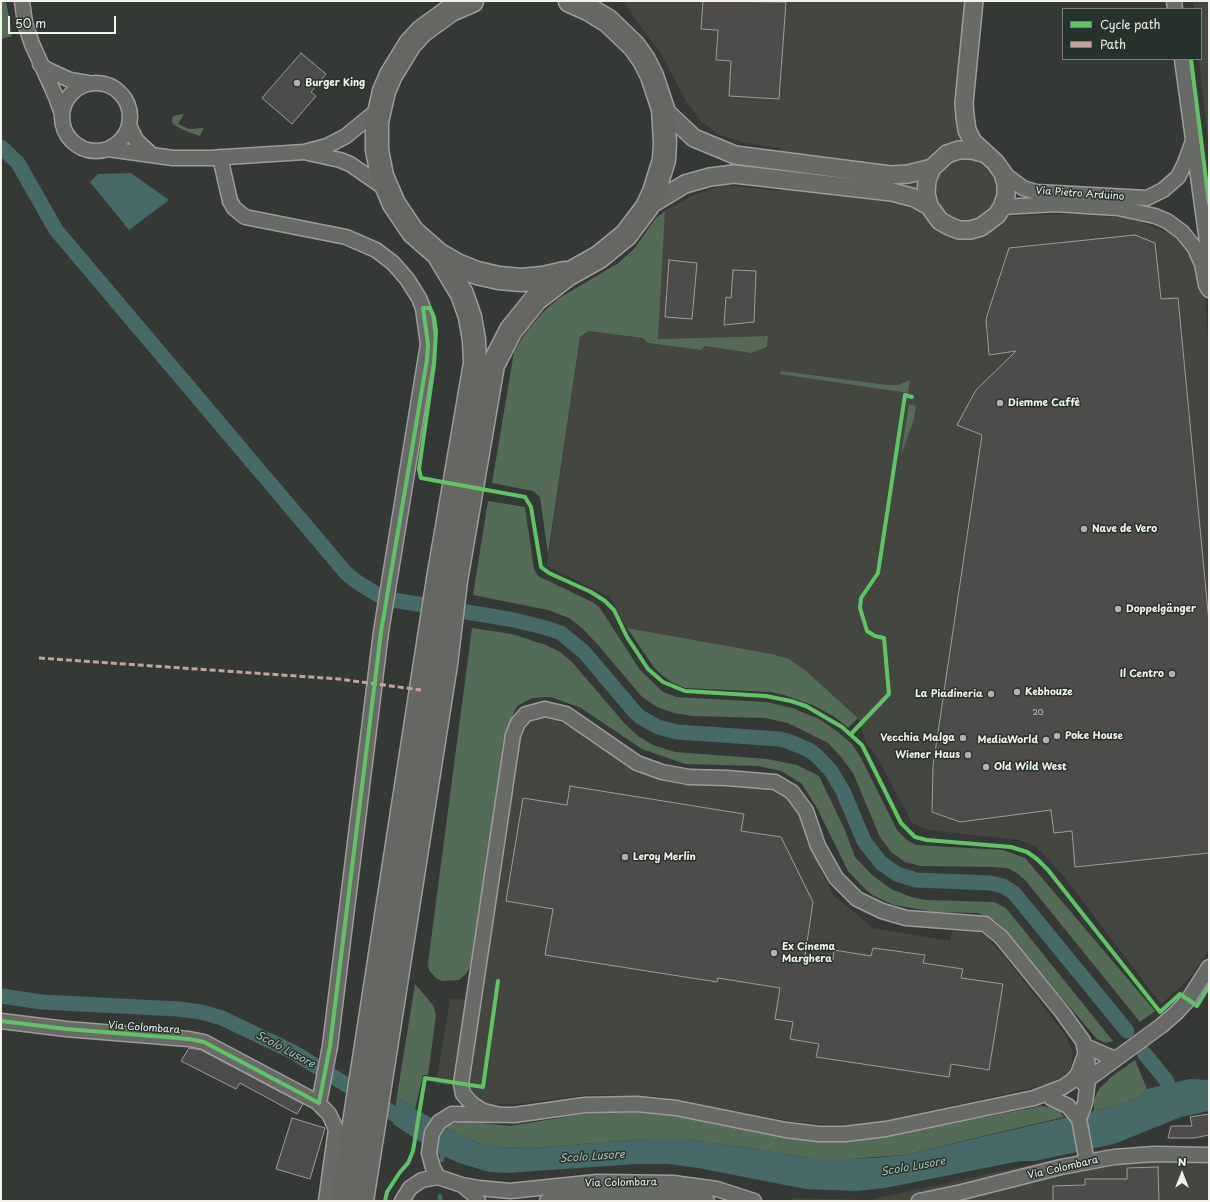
<!DOCTYPE html>
<html>
<head>
<meta charset="utf-8">
<style>
	body { margin:0 }
	#map { position:relative; width:1210px; height:1202px; overflow:hidden; background:#353936; font-family:"Playpen Sans",sans-serif }
	canvas { display:block }
	.frame { position:absolute; inset:0; border:2px solid #f4f1e8; pointer-events:none }
	.legend { position:absolute; left:1062px; top:8px; width:140px; height:52px; box-sizing:border-box; background:#26332d; border:1px solid #787f78; margin:0; padding:5px 7px; list-style:none; font-size:12px; color:#f4f1e8 }
	.legend li { display:flex; align-items:center; gap:8px; height:20px }
	.legend b { width:20px; border:1px solid #787f78 }
	.north { position:absolute; left:1162px; top:1154px; width:40px; height:40px; -webkit-text-stroke:3px #26332d; paint-order:stroke; rotate:0deg; font-size:11px; font-weight:700; line-height:16px; text-align:center; color:#f4f1e8 }
	.north::after { content:''; display:block; margin:auto; width:14px; height:18px; background:#f4f1e8; clip-path:polygon(50% 0,100% 100%,50% 72%,0 100%) }
	.scale { position:absolute; left:8px; top:16px; width:108px; height:18px; box-sizing:border-box; border:2px solid #f4f1e8; border-top:0; padding-left:5px; font-size:12px; line-height:14px; white-space:nowrap; color:#f4f1e8; -webkit-text-stroke:3px #26332d; paint-order:stroke }
</style>
</head>
<body>
<div id="map">
<canvas width="1210" height="1202"></canvas>
<div class="frame"></div>
<ul class="legend">
<li><b style="height:5px;background:#61c268"></b>Cycle path</li>
<li><b style="height:5px;background:#c0a59a"></b>Path</li>
</ul>
<div class="north">N</div>
<div class="scale">50 m</div>
</div>
<script>
const ctx = document.querySelector('canvas').getContext('2d');
ctx.lineJoin = 'round';
function fillPath(path, color) { ctx.fillStyle = color; ctx.fill(path, 'evenodd'); }
const toPath = rows => new Path2D(rows.map(r => 'M' + r).join(''));
function stroke(path, color, width, dash) { ctx.strokeStyle = color; ctx.lineWidth = width; ctx.lineCap = dash ? 'butt' : 'round'; ctx.setLineDash(dash || []); ctx.stroke(path); }
function write(font, color, halo, rows, align = 'center') {
  ctx.font = font + ' "Playpen Sans",sans-serif'; ctx.lineWidth = 3; ctx.setLineDash([]); ctx.textBaseline = 'middle'; ctx.strokeStyle = halo; ctx.fillStyle = color; for (const [text, x, y, turn = 0] of rows) {
    ctx.save(); ctx.translate(x, y); ctx.rotate((+turn || 0) * Math.PI / 180); ctx.textAlign = isNaN(turn) ? turn : align; if (halo) ctx.strokeText(text, 0, 0); ctx.fillText(text, 0, 0); ctx.restore();
  }
}
fillPath(toPath([
	[623,1,968,1,960,131,1010,188,1012,216,1079,214,1135,219,1173,235,1194,258,1205,296,1209,350,1209,950,1189,979,1161,1004,1066,879,1037,847,1019,840,945,832,926,829,912,823,879,760,866,743,858,718,806,671,789,659,772,654,627,628,610,597,547,566,580,337,589,331,644,338,648,343,701,350,705,346,751,353,767,347,768,336,657,339,665,211,693,195,724,185,780,191,781,148,746,143,717,134,700,120,686,101,663,57],
	[1193,1,1209,1,1209,151,1199,59,1201,59,1201,9,1194,9],
	[546,718,569,725,582,733,627,767,653,778,694,783,742,785,780,791,795,806,820,859,817,861,833,895,873,928,950,941,952,932,954,931,977,932,986,936,1008,961,1066,1036,1073,1052,1071,1067,1065,1076,1054,1083,870,1124,846,1126,795,1122,654,1096,586,1095,515,1104,487,1104,479,1100,469,1087,436,1084,450,999,480,1000,521,735,531,722],
	[1107,1148,1128,1162,1209,1161,1209,1201,791,1201,791,1198,869,1200]
]), '#444640');
fillPath(toPath([
	[1,1,6,1,12,36,1,39],
	[184,114,178,124,189,129,204,128,200,136,183,130,173,124,172,120,173,116],
	[665,211,658,339,768,336,767,347,751,353,705,346,701,350,648,343,643,338,589,331,580,337,548,554,540,497,533,491,492,483,514,352,526,332,543,312,559,298,617,264,634,249,655,219],
	[781,371,887,385,898,385,910,380,908,393,780,374],
	[909,404,916,406,914,419,901,455],
	[488,501,525,507,534,569,538,576,594,603,600,608,640,670,663,692,676,697,693,698,766,702,792,708,819,719,838,732,852,744,861,758,897,830,907,840,916,845,1003,850,1025,858,1155,1011,1140,1022,1026,881,1017,873,1007,868,993,867,921,866,905,862,891,852,880,837,853,773,841,757,828,743,788,723,765,718,693,716,674,713,657,707,642,697,599,646,583,629,569,618,548,610,473,595],
	[472,628,512,634,546,645,560,652,572,662,625,724,638,736,653,745,675,752,767,759,797,765,819,776,844,828,855,857,871,874,891,889,911,897,926,900,994,902,1006,908,1113,1041,1106,1043,1097,1039,997,922,990,918,978,913,935,912,894,905,872,895,864,888,848,871,817,808,802,784,781,771,758,766,685,764,642,749,581,708,551,697,532,698,517,706,509,724,470,967,466,974,459,980,442,981,436,978,429,970,428,963],
	[627,628,772,654,789,659,806,671,858,718,848,728,835,717,815,706,784,695,771,692,685,688,671,682,662,675,653,666],
	[415,984,433,1005,436,1015,428,1075,423,1075,415,1109,397,1096],
	[1135,1060,1147,1089,1137,1099,1094,1111,1094,1099,1099,1089,1111,1077],
	[1041,1106,1057,1108,1064,1117,904,1155,847,1159,818,1159,688,1139,646,1139,531,1148,499,1147,478,1143,449,1130,446,1126,462,1121,510,1126,589,1113,639,1112,703,1120,784,1137,814,1141,845,1142,891,1136]
]), '#546c55');
fillPath(toPath([
	[131,173,169,200,129,230,90,182,98,174],
	[1190,1079,1209,1080,1209,1111,1181,1117,1114,1144,1035,1161,1020,1161,885,1188,857,1191,806,1189,698,1168,668,1164,637,1164,507,1173,489,1172,459,1163,439,1154,393,1124,397,1096,415,1109,446,1126,449,1130,478,1143,499,1147,531,1148,646,1139,688,1139,818,1159,874,1158,904,1155,1094,1111,1137,1099,1147,1089]
]), '#476968');
stroke(toPath([
	[442,1160,443,1150],
	[440,1201,440,1196]
]), '#476968', 4.5);
stroke(toPath([
	[1,147,18,163,56,230,346,573,357,582,380,596,393,600,509,619,543,627,561,633,584,652,633,710,640,717,658,727,677,732,780,739,790,742,809,750,817,756,831,771,843,791,864,841,881,863,897,874,916,880,990,883,1003,886,1014,893,1127,1031],
	[1,996,42,1002,178,1009,201,1012,222,1018,293,1052,412,1125],
	[1144,1053,1166,1080,1175,1102]
]), '#476968', 15);
const building = toPath([
	[703,1,786,2,779,99,729,96,731,61,716,60,718,30,701,29,703,1],
	[301,53,326,74,311,92,316,96,292,124,262,98,301,53],
	[1135,235,1155,243,1161,299,1178,298,1209,622,1209,853,1075,867,1072,831,1054,833,1051,810,960,822,932,812,933,766,982,435,957,425,976,390,1016,351,989,355,986,319,1009,248,1135,235],
	[669,260,697,263,692,319,665,317,669,260],
	[733,270,756,271,754,322,724,325,726,297,731,298,733,270],
	[570,786,744,814,741,831,781,837,813,902,805,956,833,960,834,950,871,956,873,948,925,955,923,963,963,969,961,978,1003,984,989,1070,951,1064,949,1077,816,1057,819,1044,790,1039,793,1022,775,1019,780,988,718,978,717,982,545,955,553,909,506,901,523,798,567,805,570,786],
	[189,1048,201,1050,303,1104,297,1114,240,1083,236,1089,181,1061,189,1048],
	[1209,1114,1209,1135,1194,1138,1168,1138,1171,1126,1192,1126,1190,1117,1209,1114],
	[292,1118,325,1128,310,1179,276,1169,292,1118],
	[1158,1167,1159,1201,1053,1201,1053,1186,1085,1185,1085,1179,1127,1179,1127,1168,1158,1167]
]);
fillPath(building, '#4d4c4a');
stroke(building, '#9c9d9a', 1);
const minor = toPath([
	[22,1,25,23,32,44,56,97,62,114],
	[1174,1,1175,9],
	[1182,59,1209,256],
	[40,64,46,69,70,80,88,83],
	'62 117a34 34 0 1 1 68 0a34 34 0 1 1-68 0Z',
	[129,125,136,140,152,155],
	[108,149,173,158,210,158,304,152,327,146,346,136,379,109],
	[308,153,340,160,350,164,386,189],
	[220,157,230,201,234,208,245,217,346,237,376,250,393,263,407,279,419,298,423,308,428,344,381,632,330,1046,319,1103],
	[1003,173,1023,188,1036,192,1147,198,1163,190,1178,177,1185,163,1193,141],
	[1002,207,1055,204,1118,208,1155,216,1167,221,1182,232,1195,248,1202,264,1206,285,1209,290],
	[1,1021,66,1029,189,1039,204,1042,317,1102,329,1114,336,1129,326,1201],
	[1085,1046,1115,1059],
	[1083,1083,1161,1026,1177,1012,1188,1000,1209,967],
	[1051,1098,1068,1106,1079,1119,1087,1162],
	[501,1115,483,1111,472,1104,463,1094,461,1084,513,735,518,723,526,714,545,709,566,714,637,763,662,772,689,777,727,778,775,782,792,792,806,811,818,846,836,878,857,899,882,911,906,918,985,924,1001,937,1062,1012,1083,1041,1088,1066,1088,1080,1085,1103,1079,1119],
	[438,1177,433,1168,429,1153,432,1133,439,1122,452,1114,514,1115,585,1105,637,1104,676,1108,786,1130,819,1134,845,1134,886,1129,1034,1098,1063,1087,1072,1081,1078,1074,1085,1055],
	[462,1185,479,1188,510,1191,597,1182,673,1183,717,1189,754,1201],
	[402,1201,410,1188,422,1180,438,1177,462,1185,473,1194,478,1201],
	[547,1201,588,1195,630,1193,660,1195,707,1201],
	[919,1201,962,1192,1061,1167,1114,1157,1154,1154,1209,1155]
]);
const tertiary = toPath([
	[974,1,964,103,965,116,967,130,973,142,995,162,1003,173,1006,184,1006,196,1002,207,997,215,981,227,970,230,959,230,949,226,940,221,929,206,926,193,927,180,932,168,947,154,959,150,972,150,983,153],
	[663,109,694,138,735,155,890,175,908,174,932,168],
	[647,207,685,184,710,177,734,174,892,192,915,198,929,206]
]);
const primary = toPath([
	[472,1,451,10,422,31,410,44,391,75,384,91,377,122,377,150,382,176,394,204,413,232,438,254,457,265,477,273,499,278,521,280,543,278,565,273],
	[342,1201,438,579,475,363,474,340,470,317,462,294,438,254],
	[362,1201,446,664,456,581,493,365,511,330,536,299,567,275,599,257,626,235,647,207,654,192,664,160,665,143,663,109,652,76,644,60,634,46,608,21,590,10,570,1]
]);
stroke(minor, '#9c9d9a', 17);
stroke(tertiary, '#9c9d9a', 20);
stroke(primary, '#9c9d9a', 25);
stroke(minor, '#686a66', 14);
stroke(tertiary, '#686a66', 17);
stroke(primary, '#666762', 22);
stroke(toPath([
	[39,658,339,679,421,690]
]), '#c0a59a', 3, [6, 3]);
stroke(toPath([
	[1191,59,1209,203],
	[851,734,889,694,884,638,875,636,867,631,860,608,861,598,878,573,905,395,912,397],
	[1,1021,66,1029,189,1039,204,1042,319,1103,330,1046,381,632,427,360,428,344,423,308,430,308,434,317,436,331,434,365,419,469,421,478,525,497,531,507,541,567,549,573,591,592,605,601,614,610,627,637,648,669,663,682,685,691,766,696,791,701,806,706,842,727,862,745,901,823,915,837,927,840,1011,847,1027,852,1037,859,1048,870,1160,1012,1180,994,1197,1006,1209,986],
	[385,1201,387,1192,400,1172,408,1163,413,1151,425,1078,483,1087,498,981]
]), '#61c268', 4);
for (const [x, y, r, color] of [
	[297,83,4,"#b1b1aa"],
	[1000,403,4,"#b1b1aa"],
	[1084,529,4,"#b1b1aa"],
	[1118,609,4,"#b1b1aa"],
	[1172,674,4,"#b1b1aa"],
	[1017,692,4,"#b1b1aa"],
	[991,694,4,"#b1b1aa"],
	[1057,736,4,"#b1b1aa"],
	[963,738,4,"#b1b1aa"],
	[1046,740,4,"#b1b1aa"],
	[968,755,4,"#b1b1aa"],
	[986,767,4,"#b1b1aa"],
	[625,857,4,"#b1b1aa"],
	[774,953,4,"#b1b1aa"]
]) { const dot = new Path2D(); dot.arc(x, y, r, 0, 2 * Math.PI); ctx.fillStyle = color; ctx.fill(dot); stroke(dot, '#26332d', 1.5); }
write('8px', '#cac8c0', null, [
	["20",1038,713]
]);
write('bold 10px', '#f4f1e8', '#26332d', [
	["Burger King",305,83],
	["Diemme Caffè",1008,403],
	["Nave de Vero",1092,529],
	["Doppelgänger",1126,609],
	["Il Centro",1164,674,"right"],
	["Kebhouze",1025,692],
	["La Piadineria",983,694,"right"],
	["Poke House",1065,736],
	["Vecchia Malga",955,738,"right"],
	["MediaWorld",1038,740,"right"],
	["Wiener Haus",960,755,"right"],
	["Old Wild West",994,767],
	["Leroy Merlin",633,857],
	["Ex Cinema",782,947],
	["Marghera",782,959]
], 'left');
write('10px', '#f4f1e8', '#26332d', [
	["Via Pietro Arduino",1080,194,4],
	["Via Colombara",144,1028,4],
	["Via Colombara",1063,1168,-13],
	["Via Colombara",621,1183,-1]
]);
write('italic 11px', '#b0bdb7', '#26332d', [
	["Scolo Lusore",285,1050,28],
	["Scolo Lusore",592,1157,-4],
	["Scolo Lusore",913,1167,-10]
]);
</script>
</body>
</html>
